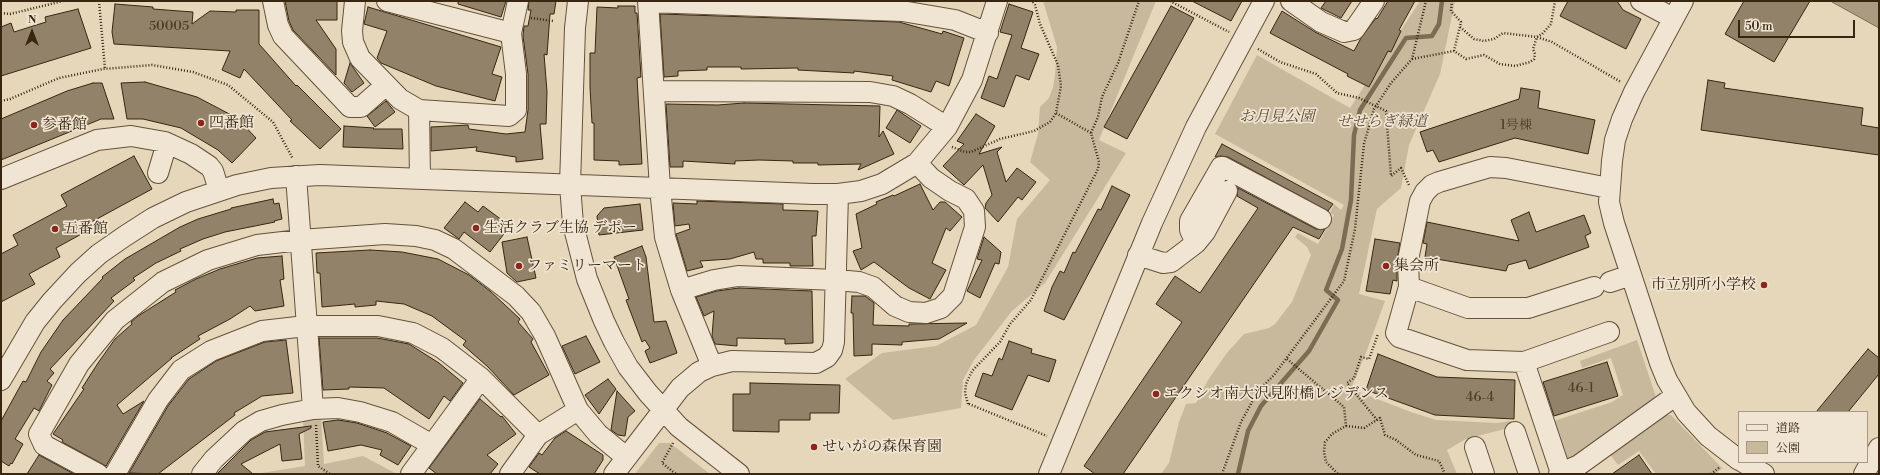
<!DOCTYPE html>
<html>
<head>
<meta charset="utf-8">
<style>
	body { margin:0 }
	#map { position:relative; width:1880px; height:475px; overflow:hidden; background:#e6d7ba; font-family:"Libre Bodoni","Noto Serif JP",serif }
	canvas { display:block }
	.frame { position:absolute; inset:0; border:2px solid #382611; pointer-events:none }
	.legend { position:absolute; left:1738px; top:411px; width:130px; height:52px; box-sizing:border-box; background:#efe5d2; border:1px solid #a69985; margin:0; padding:5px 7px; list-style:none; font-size:12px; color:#382611 }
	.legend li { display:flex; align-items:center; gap:8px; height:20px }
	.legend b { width:20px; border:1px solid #a69985 }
	.north { position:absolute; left:12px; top:12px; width:40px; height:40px; -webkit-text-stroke:3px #efe5d2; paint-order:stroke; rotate:0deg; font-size:11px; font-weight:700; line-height:16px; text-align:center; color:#382611 }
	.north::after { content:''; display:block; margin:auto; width:14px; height:18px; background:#382611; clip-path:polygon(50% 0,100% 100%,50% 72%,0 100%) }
	.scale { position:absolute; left:1738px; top:20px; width:117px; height:18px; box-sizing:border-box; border:2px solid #382611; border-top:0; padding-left:5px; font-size:12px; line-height:14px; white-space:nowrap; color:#382611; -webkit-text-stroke:3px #efe5d2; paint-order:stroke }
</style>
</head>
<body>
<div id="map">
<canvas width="1880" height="475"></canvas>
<div class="frame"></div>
<ul class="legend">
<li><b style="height:5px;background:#efe5d2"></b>道路</li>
<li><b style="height:11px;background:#c8b99d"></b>公園</li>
</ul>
<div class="north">N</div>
<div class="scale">50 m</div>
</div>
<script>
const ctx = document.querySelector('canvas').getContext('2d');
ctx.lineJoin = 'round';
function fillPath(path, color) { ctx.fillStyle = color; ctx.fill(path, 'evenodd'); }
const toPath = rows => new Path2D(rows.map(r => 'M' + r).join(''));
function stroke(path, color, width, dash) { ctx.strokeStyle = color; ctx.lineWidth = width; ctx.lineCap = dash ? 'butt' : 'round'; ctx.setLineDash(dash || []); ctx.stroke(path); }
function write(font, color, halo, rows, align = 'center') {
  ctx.font = font + ' "Libre Bodoni","Noto Serif JP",serif'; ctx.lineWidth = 3.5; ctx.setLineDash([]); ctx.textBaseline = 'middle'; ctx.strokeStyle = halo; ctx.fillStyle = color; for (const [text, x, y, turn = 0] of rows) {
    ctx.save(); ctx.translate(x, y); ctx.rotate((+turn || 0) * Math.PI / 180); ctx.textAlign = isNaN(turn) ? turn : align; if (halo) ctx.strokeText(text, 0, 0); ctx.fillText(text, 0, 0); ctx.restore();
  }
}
fillPath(toPath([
	[1043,1,1156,1,1099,140,1126,153,1045,283,1012,311,974,360,963,380,961,408,893,420,845,379,882,353,936,346,976,325,1008,267,1017,219,1050,180,1030,162,1038,134,1040,107,1049,98,1053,87,1055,75,1057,47],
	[1420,1,1455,1,1440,74,1409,145,1401,188,1377,209,1359,294,1385,301,1367,350,1351,389,1411,412,1436,420,1497,423,1510,421,1520,425,1466,439,1447,450,1457,474,1161,474,1169,463,1179,422,1186,404,1196,403,1208,380,1226,354,1244,334,1269,328,1275,324,1292,302,1311,255,1307,247,1295,237,1298,233,1318,244,1334,215,1330,213,1334,204,1341,210,1344,205,1215,134,1257,55,1350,108],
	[1637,340,1656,397,1569,460,1562,456,1551,422,1612,402,1623,395,1611,358,1582,368,1580,361],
	[1662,415,1671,415,1722,468,1716,474,1656,474,1639,451,1618,465,1609,453],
	[321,417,324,464,363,456,397,474,255,474,305,466,303,418],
	[659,443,670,443,710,474,635,474]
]), '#c8b99d');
const water = toPath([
	[1833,1,1879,1,1879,28,1832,2,1833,1]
]);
fillPath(water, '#ab9b81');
stroke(water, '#7d6c54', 1);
stroke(toPath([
	[1238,474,1248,431,1261,406,1309,351,1338,300,1326,290,1342,249,1351,200,1354,135,1360,110,1406,38,1432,36,1439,24,1442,1]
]), '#7d6c54', 4.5);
const building = toPath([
	[285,1,337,1,337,20,316,20,336,49,336,75,293,30,289,21,285,1],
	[458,1,506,1,501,17,458,4,458,1],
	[529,1,556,1,554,14,550,14,547,55,544,54,547,92,546,124,540,124,543,159,516,162,516,157,476,151,477,147,431,151,431,127,468,125,469,129,506,134,525,132,528,110,528,74,523,36,524,26,528,26,531,10,528,10,529,1],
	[1192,1,1242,1,1231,21,1192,1],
	[1326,1,1352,1,1341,18,1321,8,1326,1],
	[1388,1,1415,1,1399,30,1401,31,1391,52,1388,51,1369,87,1347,76,1348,74,1270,33,1282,11,1315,32,1354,51,1361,38,1376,18,1377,19,1388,1],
	[1568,1,1617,1,1623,10,1641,19,1626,49,1560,16,1568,1],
	[1744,1,1810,1,1774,62,1725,34,1744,1],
	[115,4,153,7,153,9,193,12,192,24,210,11,236,12,236,10,259,10,259,44,296,86,297,85,341,129,320,149,290,121,292,120,244,69,240,78,222,70,230,51,114,44,112,32,115,4],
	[1009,4,1033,12,1021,48,1039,54,1029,80,1016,75,1004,107,981,98,989,76,997,79,1012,35,1000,32,1009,4],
	[618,6,635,6,635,13,637,13,641,77,637,78,642,164,619,165,619,161,594,160,594,123,592,123,590,87,590,53,595,53,597,7,618,8,618,6],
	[1171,6,1194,18,1127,139,1104,127,1171,6],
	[368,7,501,47,492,74,502,77,495,101,436,86,381,63,377,58,387,31,364,24,368,7],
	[78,9,91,48,1,76,1,27,11,23,14,32,46,22,45,17,78,9],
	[660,14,899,22,942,34,943,31,964,38,949,86,936,81,931,92,892,80,893,76,854,71,854,73,798,70,798,68,741,69,741,67,707,67,707,70,678,71,678,76,664,77,660,14],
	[350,63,364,83,352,92,344,83,350,63],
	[1708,80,1725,83,1724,88,1863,108,1861,125,1879,128,1879,155,1701,130,1708,80],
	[145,82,197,97,237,118,256,138,232,163,218,150,181,128,143,119,127,119,121,83,145,82],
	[93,83,102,83,114,119,101,119,1,160,1,119,67,91,93,83],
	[1521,88,1540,91,1538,108,1595,120,1588,154,1515,138,1439,162,1433,150,1427,152,1420,132,1519,99,1521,88],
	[386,101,395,112,375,127,367,116,386,101],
	[744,103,880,106,879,137,883,131,894,154,858,170,861,164,818,165,818,163,793,163,793,161,759,160,735,161,735,164,683,161,683,167,670,167,666,104,718,105,744,103],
	[897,110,921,126,910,143,886,128,897,110],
	[976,114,995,126,979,154,1002,147,997,152,1006,182,1017,168,1036,182,1022,200,1018,197,998,222,985,208,986,203,992,195,983,165,964,185,943,166,964,144,957,141,976,114],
	[344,126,374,128,373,129,402,129,403,149,343,147,344,126],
	[1222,144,1333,204,1328,211,1228,157,1221,156,1215,157,1222,144],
	[134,156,152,189,84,226,87,231,56,248,60,257,29,274,35,284,1,302,1,254,18,245,13,235,67,206,61,195,134,156],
	[920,184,933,210,940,202,945,202,962,217,950,231,946,228,932,263,946,270,930,299,909,288,874,262,861,270,853,251,862,248,856,214,877,204,876,202,893,195,894,196,920,184],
	[1112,186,1130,195,1064,320,1044,311,1052,287,1060,271,1064,273,1073,252,1075,253,1098,209,1101,210,1112,186],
	[1238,188,1316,229,1325,229,1319,239,1293,227,1123,474,1095,474,1084,466,1182,322,1156,304,1175,276,1200,293,1258,208,1237,196,1238,188],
	[273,199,274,204,279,203,282,219,274,221,275,222,225,232,203,239,180,249,181,251,156,263,133,278,135,280,111,298,114,301,50,369,54,373,47,381,52,385,39,411,34,408,15,439,23,444,12,464,11,463,9,466,1,461,1,421,23,381,26,382,41,352,63,320,103,278,102,277,125,259,180,227,198,219,231,209,231,208,273,199],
	[697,201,783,204,783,210,818,211,816,236,812,236,813,266,790,266,790,263,763,263,763,259,756,259,754,252,730,259,700,261,703,267,687,271,676,234,690,229,689,224,675,226,673,203,697,204,697,201],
	[465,202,478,212,483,206,510,226,490,252,464,232,459,239,444,228,465,202],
	[640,204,643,230,599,235,597,216,604,208,640,204],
	[1529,212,1536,232,1584,215,1591,233,1585,236,1589,247,1529,269,1526,260,1508,265,1506,271,1425,257,1427,244,1423,243,1427,222,1519,241,1511,220,1529,212],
	[527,237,536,278,517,282,507,273,502,242,527,237],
	[984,237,1001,252,999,264,995,263,980,298,967,291,982,260,977,259,984,237],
	[1375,239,1400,243,1397,260,1397,281,1393,280,1390,294,1366,291,1375,239],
	[642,246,646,257,654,322,666,321,677,353,650,363,645,351,650,348,645,340,642,342,626,300,629,299,614,257,642,246],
	[370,250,402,252,438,259,469,275,490,291,520,319,518,322,533,339,531,342,549,375,514,395,488,367,463,345,466,341,432,316,404,304,376,301,376,305,355,307,355,304,322,307,320,273,317,273,316,253,370,250],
	[282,256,284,279,280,280,284,306,255,311,250,306,230,319,198,336,200,339,171,358,172,358,117,405,123,414,144,401,106,466,62,442,63,440,53,434,84,389,82,388,98,363,115,339,132,324,131,322,138,316,176,292,175,290,196,279,220,269,257,258,282,256],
	[739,288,812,291,813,343,785,344,785,339,737,338,737,346,715,344,712,336,714,311,704,316,696,297,717,291,739,288],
	[852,296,865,296,874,303,873,325,909,326,909,324,967,323,939,339,902,342,902,345,872,344,872,355,854,356,853,313,851,313,852,296],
	[586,336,600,362,575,374,562,346,586,336],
	[319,338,377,338,409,344,439,363,463,383,450,401,444,396,429,419,384,388,349,387,349,389,323,390,319,338],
	[286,340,293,393,262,396,234,413,235,415,158,474,129,473,168,406,189,379,216,361,265,342,286,340],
	[1009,341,1032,349,1031,353,1056,360,1049,382,1028,375,1012,410,975,396,983,373,992,376,999,358,1002,360,1009,341],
	[1868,349,1879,358,1879,374,1848,412,1816,412,1868,349],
	[1378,354,1437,377,1515,380,1514,419,1435,415,1366,390,1378,354],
	[1607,362,1618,396,1554,416,1543,382,1607,362],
	[608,379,616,389,599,414,585,395,608,379],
	[750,383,840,385,839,413,810,413,810,420,779,420,779,432,733,431,733,394,750,394,750,383],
	[617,391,635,411,628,417,625,436,618,435,611,430,617,391],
	[480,399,501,417,502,416,516,434,487,455,498,464,490,474,437,474,429,468,480,399],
	[338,420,357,423,387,433,411,446,398,465,380,455,382,450,361,445,328,451,323,422,338,420],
	[311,426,311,428,299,434,302,459,282,461,280,444,241,464,253,474,217,474,251,440,265,432,311,426],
	[566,431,603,455,603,460,594,474,540,474,529,467,539,453,542,455,555,438,566,431],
	[39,455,74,474,27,474,39,455],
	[1639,455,1652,474,1612,474,1639,455]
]);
fillPath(building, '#928269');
stroke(building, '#382611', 1);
const minor = toPath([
	[273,1,278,25,283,36,350,107,361,107,386,85],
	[355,1,352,31,353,42,360,58,400,99,419,110,420,179],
	[387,1,511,33],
	[578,1,575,28,570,185,573,224,587,279,604,321,614,342,628,367,648,393,679,427,739,474],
	[648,1,660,188,665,237,681,290,712,366],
	[1291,1,1321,22,1344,32,1354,30,1374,1],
	[1641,1,1673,18],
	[1683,1,1634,92,1622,119,1615,140,1612,161,1609,202,1614,223,1660,363,1667,380,1686,412,1708,436,1739,460],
	[648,2,902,11,955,20,988,33],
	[654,91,870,92,893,96,910,104,947,127],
	[419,110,509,116,516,110,516,74,511,33,518,1],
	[158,173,167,143],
	[296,176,313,409],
	[1,179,97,140,131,136,165,142,191,154,209,166,213,171,219,190],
	[1609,188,1506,168,1490,167,1439,182,1432,185,1425,192,1420,201,1408,260,1409,287,1396,333,1399,337,1467,360,1524,362,1609,332],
	[1196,243,1190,230,1190,221,1221,167,1223,167,1321,219],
	[1138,255,1163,263,1171,262,1196,243,1205,232,1227,191],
	[1610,282,1631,275],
	[1409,287,1468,308,1528,308,1594,287],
	[681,290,714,280,738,276,836,280,859,282,873,287,895,306,909,312,926,313,941,308,953,296,975,227,974,211,966,199,950,191,931,178,917,163],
	[1524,362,1561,473],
	[1,380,35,322,52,301,78,273,99,254,125,236,153,218,186,202,237,185,271,178,320,175,813,194,838,194,861,191,882,184,917,163,947,127,972,80,997,1],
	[1515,432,1529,474],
	[1475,447,1484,474],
	[1743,462,1764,474],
	[98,474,44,445,39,434,79,364,115,320,163,282,208,260,257,245,300,240,385,234,416,236,435,240,454,249,516,296,531,312,545,336,578,410,598,434,626,457],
	[115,474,158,400,181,370,211,351,262,331,306,326,378,326,413,333,442,348,481,378,538,435],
	[202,474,214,459,244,431,261,421,282,415,313,409,338,408,360,412,392,422,432,445],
	[411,474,481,378],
	[510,474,538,435,578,410],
	[614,474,680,388,699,372,712,366,732,361,816,363,827,357,832,350,834,342,838,194],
	[1049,474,1152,223,1196,127,1264,1],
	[1559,474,1579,465,1675,396],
	[1864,474,1879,448]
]);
stroke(minor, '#64523b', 22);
stroke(toPath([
	[99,1,105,69],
	[1170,1,1229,32],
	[1452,1,1451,11,1461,22,1454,51],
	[1,13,10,14,63,1],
	[531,18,553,21],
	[1460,27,1474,39,1484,41,1494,39,1503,33,1537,37,1542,34,1551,24,1555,1],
	[1258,49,1280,62,1316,74,1337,93,1359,98,1386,111,1391,176,1401,168,1409,185],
	[1412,59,1454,51,1466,59,1484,55,1500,64,1515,66,1530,62,1534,59,1535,54,1533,49,1537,37,1552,42,1621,82],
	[1,101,10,99,59,78,103,69,152,65,193,72,228,85,273,122,293,159],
	[1091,133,1098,117,1102,97,1118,63,1139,1],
	[952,147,965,152,971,152,1000,139,1034,131,1050,122,1056,113],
	[1287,359,1344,407,1346,426,1332,434,1325,442,1324,452,1326,462,1338,474],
	[968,404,965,393,966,384,972,371,1000,342,1010,324,1031,300,1098,169,1099,162,1091,133,1056,113,1061,86,1058,65,1040,24,1035,5,1032,1],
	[969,404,1047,436],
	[1377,420,1347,383,1354,378,1361,357,1369,359,1378,334],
	[316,425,318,466,330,474],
	[1346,426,1364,428,1380,418,1385,435,1396,440,1416,455,1439,461,1445,474],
	[673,443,662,463,676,474],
	[1222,474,1241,422,1258,391,1274,375,1344,281,1355,229,1364,144,1374,109,1391,83,1412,59,1426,1],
	[1711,474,1720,467]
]), '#382611', 2.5, [1, 2]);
stroke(minor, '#efe5d2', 20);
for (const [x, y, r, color] of [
	[201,123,4,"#8f2418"],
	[34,125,4,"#8f2418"],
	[476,228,4,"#8f2418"],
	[55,229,4,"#8f2418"],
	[519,266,4,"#8f2418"],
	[1386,266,4,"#8f2418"],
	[1764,285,4,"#8f2418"],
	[1156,394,4,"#8f2418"],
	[814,447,4,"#8f2418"]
]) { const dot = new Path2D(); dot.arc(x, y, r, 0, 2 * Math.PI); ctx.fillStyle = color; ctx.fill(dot); stroke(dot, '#efe5d2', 1.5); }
write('13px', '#4e3d27', null, [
	["50005",169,27],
	["1号棟",1516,126],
	["46-1",1581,389],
	["46-4",1480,398]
]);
write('italic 15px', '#5c4b34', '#efe5d2', [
	["お月見公園",1277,117],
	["せせらぎ緑道",1382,122]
]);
write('15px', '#382611', '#efe5d2', [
	["四番館",209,123],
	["参番館",42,125],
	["生活クラブ生協 デポー",484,228],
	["五番館",63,229],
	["ファミリーマート",527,266],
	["集会所",1394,266],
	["市立別所小学校",1756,285,"right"],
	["エクシオ南大沢見附橋レジデンス",1164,394],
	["せいがの森保育園",822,447]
], 'left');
</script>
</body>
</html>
